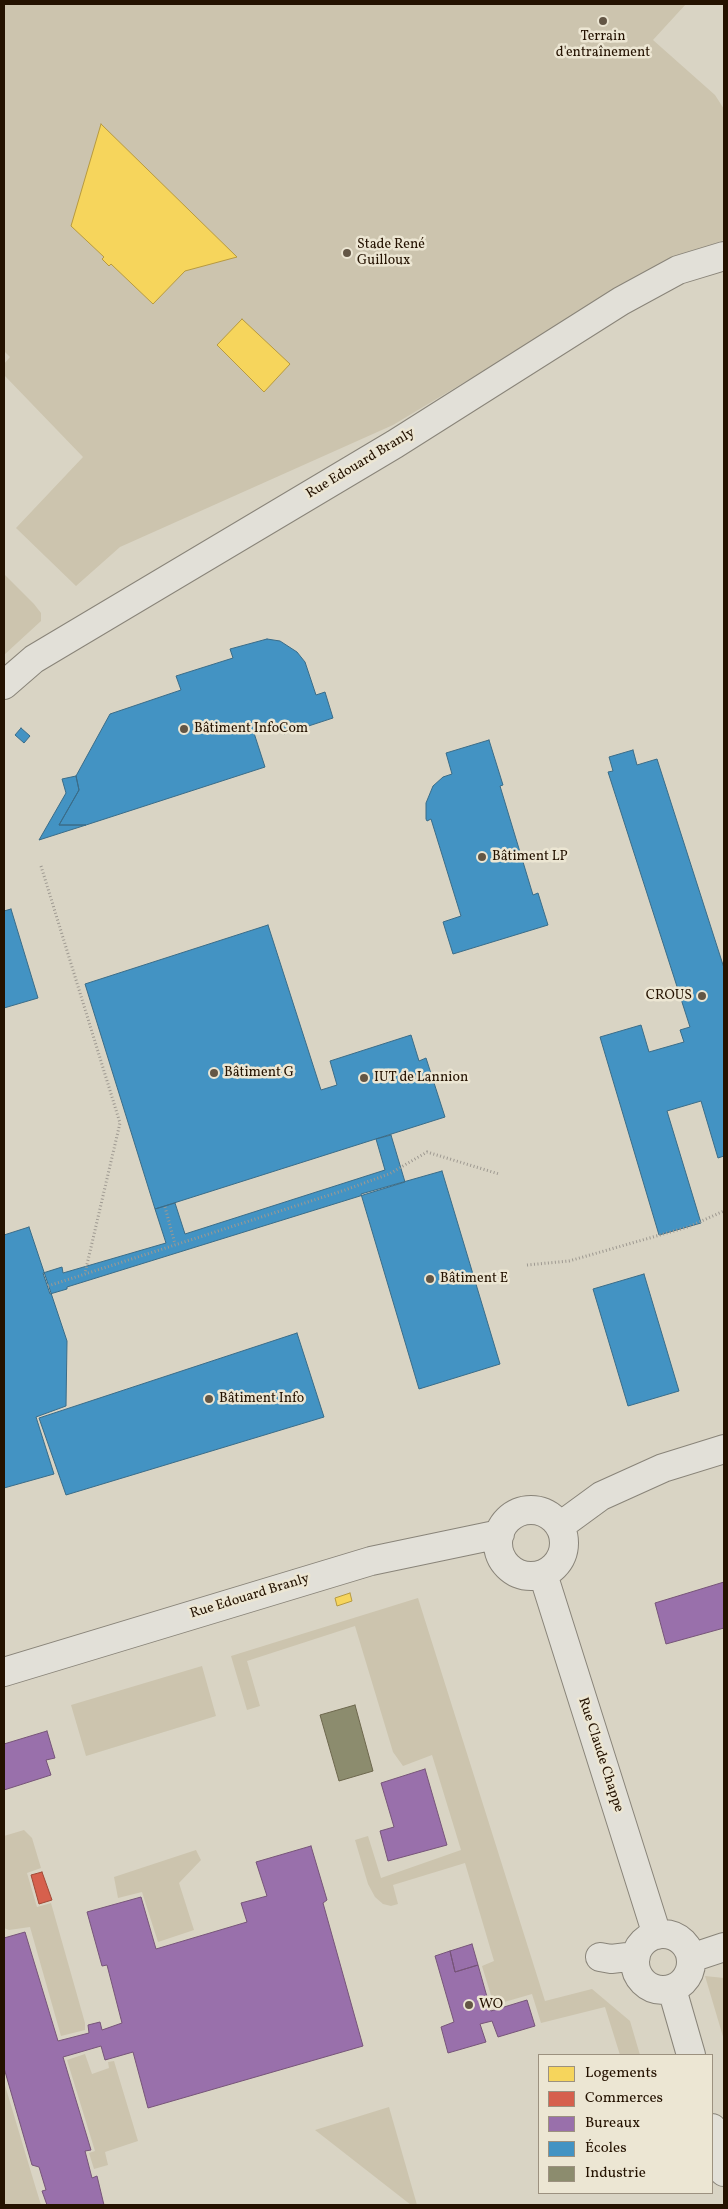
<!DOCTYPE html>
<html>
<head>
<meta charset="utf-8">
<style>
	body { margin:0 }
	#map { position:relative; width:728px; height:2209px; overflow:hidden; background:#d9d4c4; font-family:Vollkorn,serif }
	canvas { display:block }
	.frame { position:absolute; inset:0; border:5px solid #241200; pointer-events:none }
	.legend { position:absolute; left:538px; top:2054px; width:175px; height:140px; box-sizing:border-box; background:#ece6d3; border:1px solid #9c917f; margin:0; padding:6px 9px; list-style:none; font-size:15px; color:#241200 }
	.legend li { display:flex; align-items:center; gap:10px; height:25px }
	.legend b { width:25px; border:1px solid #9c917f }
</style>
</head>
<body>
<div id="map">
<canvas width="728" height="2209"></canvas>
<div class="frame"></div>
<ul class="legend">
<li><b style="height:14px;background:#f6d55c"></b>Logements</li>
<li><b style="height:14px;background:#d6604d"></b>Commerces</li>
<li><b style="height:14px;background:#9970ab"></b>Bureaux</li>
<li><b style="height:14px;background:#4393c3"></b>Écoles</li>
<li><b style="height:14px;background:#8c8c6e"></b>Industrie</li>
</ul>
</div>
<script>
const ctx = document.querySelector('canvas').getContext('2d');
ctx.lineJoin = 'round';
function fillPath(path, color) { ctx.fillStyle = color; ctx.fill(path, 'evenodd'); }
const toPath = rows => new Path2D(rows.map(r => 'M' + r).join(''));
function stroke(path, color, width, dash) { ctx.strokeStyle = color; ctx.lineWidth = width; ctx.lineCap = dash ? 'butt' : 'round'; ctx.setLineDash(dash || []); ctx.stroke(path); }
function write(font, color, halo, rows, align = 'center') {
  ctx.font = font + ' Vollkorn,serif'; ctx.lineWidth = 5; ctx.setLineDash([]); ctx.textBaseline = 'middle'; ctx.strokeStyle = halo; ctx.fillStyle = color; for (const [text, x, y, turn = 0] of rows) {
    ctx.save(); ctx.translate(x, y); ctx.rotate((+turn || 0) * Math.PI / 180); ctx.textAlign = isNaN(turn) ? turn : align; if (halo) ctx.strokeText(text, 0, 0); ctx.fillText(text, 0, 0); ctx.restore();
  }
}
fillPath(toPath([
	[4,4,686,4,653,40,715,95,724,109,724,240,657,267,393,425,120,547,76,586,16,528,83,457,4,375,4,364,10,357,4,351],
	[4,574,34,604,41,613,41,621,4,655],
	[418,1598,545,2001,592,1989,630,2021,640,2055,620,2055,605,2007,541,2023,532,1994,494,2005,482,1966,494,1961,465,1863,393,1885,398,1904,391,1906,383,1904,375,1897,368,1884,355,1840,368,1836,381,1878,461,1850,432,1755,403,1766,393,1752,355,1626,247,1661,260,1706,247,1710,231,1656],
	[202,1666,216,1716,86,1756,71,1705],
	[24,1830,32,1838,41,1868,27,1873,37,1907,51,1903,85,2023,85,2030,61,2036,30,1927,9,1930,4,1928,4,1836],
	[196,1850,201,1860,179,1883,194,1930,158,1942,142,1892,118,1898,114,1877],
	[705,1976,724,1978,724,2040],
	[85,2054,92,2074,109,2068,108,2062,114,2061,138,2141,105,2152,108,2165,94,2169,89,2153,95,2151,67,2060],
	[4,2082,37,2192,41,2205,4,2205],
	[389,2107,417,2205,411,2205,315,2130]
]), '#ccc4ae');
const homes = toPath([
	[101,124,237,257,185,271,153,304,111,264,109,266,102,259,104,257,71,226,101,124],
	[242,319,290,364,264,392,217,345,242,319],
	[350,1593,352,1601,337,1606,335,1598,350,1593]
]);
fillPath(homes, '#f6d55c');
stroke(homes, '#b79a40', 1);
const shops = toPath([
	[42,1872,52,1900,39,1904,31,1875,42,1872]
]);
fillPath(shops, '#d6604d');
stroke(shops, '#a14936', 1);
const offices = toPath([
	[724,1582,724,1628,666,1644,655,1603,724,1582],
	[47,1731,55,1758,46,1760,51,1775,4,1790,4,1744,47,1731],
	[425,1769,447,1845,388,1861,380,1831,394,1827,381,1783,425,1769],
	[311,1846,327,1900,323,1903,363,2046,148,2108,133,2052,105,2060,101,2046,63,2057,91,2150,85,2151,92,2178,97,2176,104,2205,47,2205,42,2191,46,2190,39,2167,32,2165,4,2068,4,1938,25,1932,58,2041,89,2033,88,2025,100,2022,102,2030,122,2023,107,1965,102,1966,87,1912,141,1897,156,1949,247,1922,241,1903,267,1896,256,1862,311,1846],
	[472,1944,478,1965,455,1972,450,1951,472,1944],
	[450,1951,455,1972,478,1965,491,2011,527,2000,535,2026,498,2037,492,2021,480,2024,486,2042,448,2053,441,2027,454,2022,435,1956,450,1951]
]);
fillPath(offices, '#9970ab');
stroke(offices, '#765478', 1);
const schools = toPath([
	[267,639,280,641,297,652,305,662,316,695,325,692,333,718,284,734,281,724,254,733,265,767,86,825,59,825,79,790,76,776,110,714,181,690,176,676,233,658,230,649,267,639],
	[21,728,30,736,24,743,15,735,21,728],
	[489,740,503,785,500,786,533,895,538,893,548,925,453,954,443,922,461,916,431,819,427,821,426,819,426,803,433,786,443,777,452,774,446,753,489,740],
	[633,750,637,765,657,759,724,968,724,1156,718,1158,701,1101,667,1111,701,1223,659,1235,600,1037,641,1025,649,1052,684,1042,680,1030,690,1027,608,772,613,771,609,757,633,750],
	[76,776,79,790,59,825,86,825,39,840,66,793,62,779,76,776],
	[11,909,38,998,4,1008,4,911,11,909],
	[268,925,321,1090,337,1085,330,1061,411,1035,419,1061,426,1058,445,1117,155,1209,85,984,268,925],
	[391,1135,405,1182,67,1287,67,1289,50,1294,43,1273,62,1267,63,1273,166,1243,155,1209,175,1203,185,1234,385,1170,376,1139,391,1135],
	[442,1171,500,1364,419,1389,361,1194,442,1171],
	[29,1227,67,1341,66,1406,36,1417,54,1474,4,1488,4,1235,29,1227],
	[644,1274,679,1391,628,1406,593,1289,644,1274],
	[297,1333,324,1417,66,1495,39,1418,297,1333]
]);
fillPath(schools, '#4393c3');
stroke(schools, '#3a6c88', 1);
const industry = toPath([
	[355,1705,373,1771,339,1781,320,1715,355,1705]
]);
fillPath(industry, '#8c8c6e');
stroke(industry, '#6d674d', 1);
const minor = toPath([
	[4,685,34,659,395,444,621,301,678,270,724,256],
	'498 1543a33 33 0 1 1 66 0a33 33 0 1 1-66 0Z',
	[560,1526,601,1496,663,1468,724,1449],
	[543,1574,657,1935],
	[4,1672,371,1561,500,1534],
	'635 1962a28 28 0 1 1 56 0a28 28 0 1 1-56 0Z',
	[600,1957,611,1959,636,1956],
	[691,1958,724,1947],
	[672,1989,691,2055],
	[712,2128,724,2172]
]);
stroke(minor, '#898479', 30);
stroke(toPath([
	[41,866,120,1123,85,1273],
	[165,1207,175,1244],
	[527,1265,569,1261,688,1227,724,1211],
	[48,1286,345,1190,389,1174,427,1152,499,1174]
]), '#9e9991', 3, [1, 2.5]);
stroke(minor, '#e2e0d8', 28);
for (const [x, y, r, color] of [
	[603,21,5,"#635645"],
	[347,253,5,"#635645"],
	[184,729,5,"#635645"],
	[482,857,5,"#635645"],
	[702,996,5,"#635645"],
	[214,1073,5,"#635645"],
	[364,1078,5,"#635645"],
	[430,1279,5,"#635645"],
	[209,1399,5,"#635645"],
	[469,2005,5,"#635645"]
]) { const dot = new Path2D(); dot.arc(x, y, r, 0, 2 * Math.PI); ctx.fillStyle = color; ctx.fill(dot); stroke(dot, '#ece6d3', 2); }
write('14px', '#241200', '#ece6d3', [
	["Terrain",603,37,"center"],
	["d'entraînement",603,53,"center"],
	["Stade René",357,245],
	["Guilloux",357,261],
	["Bâtiment InfoCom",194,729],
	["Bâtiment LP",492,857],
	["CROUS",692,996,"right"],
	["Bâtiment G",224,1073],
	["IUT de Lannion",374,1078],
	["Bâtiment E",440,1279],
	["Bâtiment Info",219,1399],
	["WO",479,2005]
], 'left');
write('14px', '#241200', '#ece6d3', [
	["Rue Edouard Branly",361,464,-31],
	["Rue Edouard Branly",250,1597,-17],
	["Rue Claude Chappe",600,1755,72]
]);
</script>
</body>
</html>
